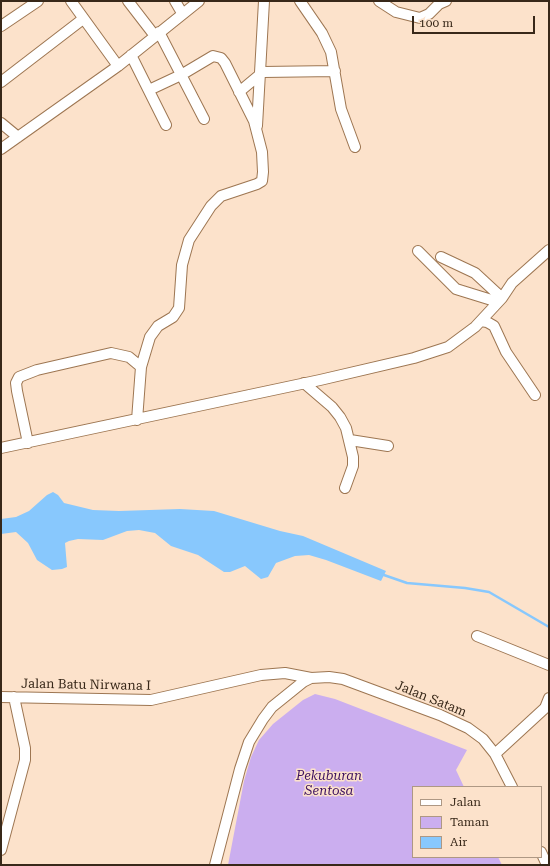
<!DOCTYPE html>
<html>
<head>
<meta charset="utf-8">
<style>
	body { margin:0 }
	#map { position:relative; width:550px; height:866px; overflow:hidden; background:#fce2cb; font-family:"Roboto Serif",serif }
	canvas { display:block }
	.frame { position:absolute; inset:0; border:2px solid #382819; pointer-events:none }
	.legend { position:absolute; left:412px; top:786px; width:130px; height:72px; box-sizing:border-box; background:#fce2cb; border:1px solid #ae9884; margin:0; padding:5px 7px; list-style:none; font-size:12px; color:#382819 }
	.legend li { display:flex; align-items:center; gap:8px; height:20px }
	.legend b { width:20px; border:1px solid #ae9884 }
	.scale { position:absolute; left:412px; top:16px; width:123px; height:18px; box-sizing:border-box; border:2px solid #382819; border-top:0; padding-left:5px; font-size:12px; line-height:14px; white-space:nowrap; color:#382819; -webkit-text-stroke:3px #fce2cb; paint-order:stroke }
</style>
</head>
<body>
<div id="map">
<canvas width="550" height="866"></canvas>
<div class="frame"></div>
<ul class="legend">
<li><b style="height:5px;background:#fff"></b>Jalan</li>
<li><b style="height:11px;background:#cbaeef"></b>Taman</li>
<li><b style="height:11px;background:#88c8fd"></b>Air</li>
</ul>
<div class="scale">100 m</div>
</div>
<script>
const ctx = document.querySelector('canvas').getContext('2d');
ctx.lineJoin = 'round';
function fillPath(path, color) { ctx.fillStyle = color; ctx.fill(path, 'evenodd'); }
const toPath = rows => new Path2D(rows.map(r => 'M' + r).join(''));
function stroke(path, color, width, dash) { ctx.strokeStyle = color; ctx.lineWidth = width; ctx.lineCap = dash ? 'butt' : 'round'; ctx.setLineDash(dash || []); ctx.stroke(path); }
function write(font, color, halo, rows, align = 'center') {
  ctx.font = font + ' "Roboto Serif",serif'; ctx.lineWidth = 3; ctx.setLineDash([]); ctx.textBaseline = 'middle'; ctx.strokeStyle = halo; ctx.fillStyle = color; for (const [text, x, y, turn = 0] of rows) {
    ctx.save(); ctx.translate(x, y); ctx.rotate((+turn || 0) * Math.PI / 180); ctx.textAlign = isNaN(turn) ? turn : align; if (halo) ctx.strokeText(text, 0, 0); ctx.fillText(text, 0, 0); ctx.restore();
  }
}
fillPath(toPath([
	[315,694,335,699,467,750,456,770,464,787,413,787,413,857,498,857,502,865,228,865,244,781,251,757,259,740,273,724,303,700]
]), '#cbaeef');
fillPath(toPath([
	[53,492,58,495,64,503,93,510,119,511,180,509,214,511,280,531,303,536,386,571,381,581,326,560,309,555,295,556,276,563,268,577,261,579,245,566,230,572,224,572,198,555,171,546,155,533,139,530,127,531,103,540,78,539,69,541,65,543,67,567,62,569,52,570,37,560,28,543,16,532,1,534,1,519,16,517,29,511,47,495]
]), '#88c8fd');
stroke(toPath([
	[381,574,407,583,465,588,489,592,549,627]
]), '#88c8fd', 2.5);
const minor = toPath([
	[71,1,118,66],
	[128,1,155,36],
	[175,1,182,13],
	[300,1,322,33,331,52,341,109,355,147],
	[379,1,396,12,420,18,429,14,439,4,446,1],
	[1,26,38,1],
	[159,32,204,119],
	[131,55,166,125],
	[1,82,83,19],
	[239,92,263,72,335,71],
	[1,123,18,137],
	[257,126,264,1],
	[1,149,118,66,199,1],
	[418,251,456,289,498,302],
	[441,257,475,273,502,298],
	[481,321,487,322,494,326,506,352,535,395],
	[304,383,332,407,340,417,346,428,353,457,353,466,345,488],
	[137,420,141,367,150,337,158,326,173,317,179,308,182,265,189,240,211,206,221,196,257,184,262,181,263,172,262,152,254,121,225,63,221,58,213,56,181,75,149,90],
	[350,440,388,446],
	[28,443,17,391,16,383,19,377,37,370,111,353,129,357,141,367],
	[1,448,320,380,414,358,448,347,475,327,502,298,512,283,549,250],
	[477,636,549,665],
	[1,697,151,700,261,675,285,673,311,678],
	[495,754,545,708,549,698],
	[1,850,25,760,25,748,14,697],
	[541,852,547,865],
	[215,865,240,769,249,742,263,719,272,707,303,682,311,678,329,677,343,679,440,715,468,728,483,739,495,754,512,787]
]);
stroke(minor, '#9d7652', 12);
stroke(minor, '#fff', 10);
write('13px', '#382819', '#fce2cb', [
	["Jalan Batu Nirwana I",86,685,1],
	["Jalan Satam",431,699,22]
]);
write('italic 13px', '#3d1160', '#fce2cb', [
	["Pekuburan",329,776],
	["Sentosa",329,791]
]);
</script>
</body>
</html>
